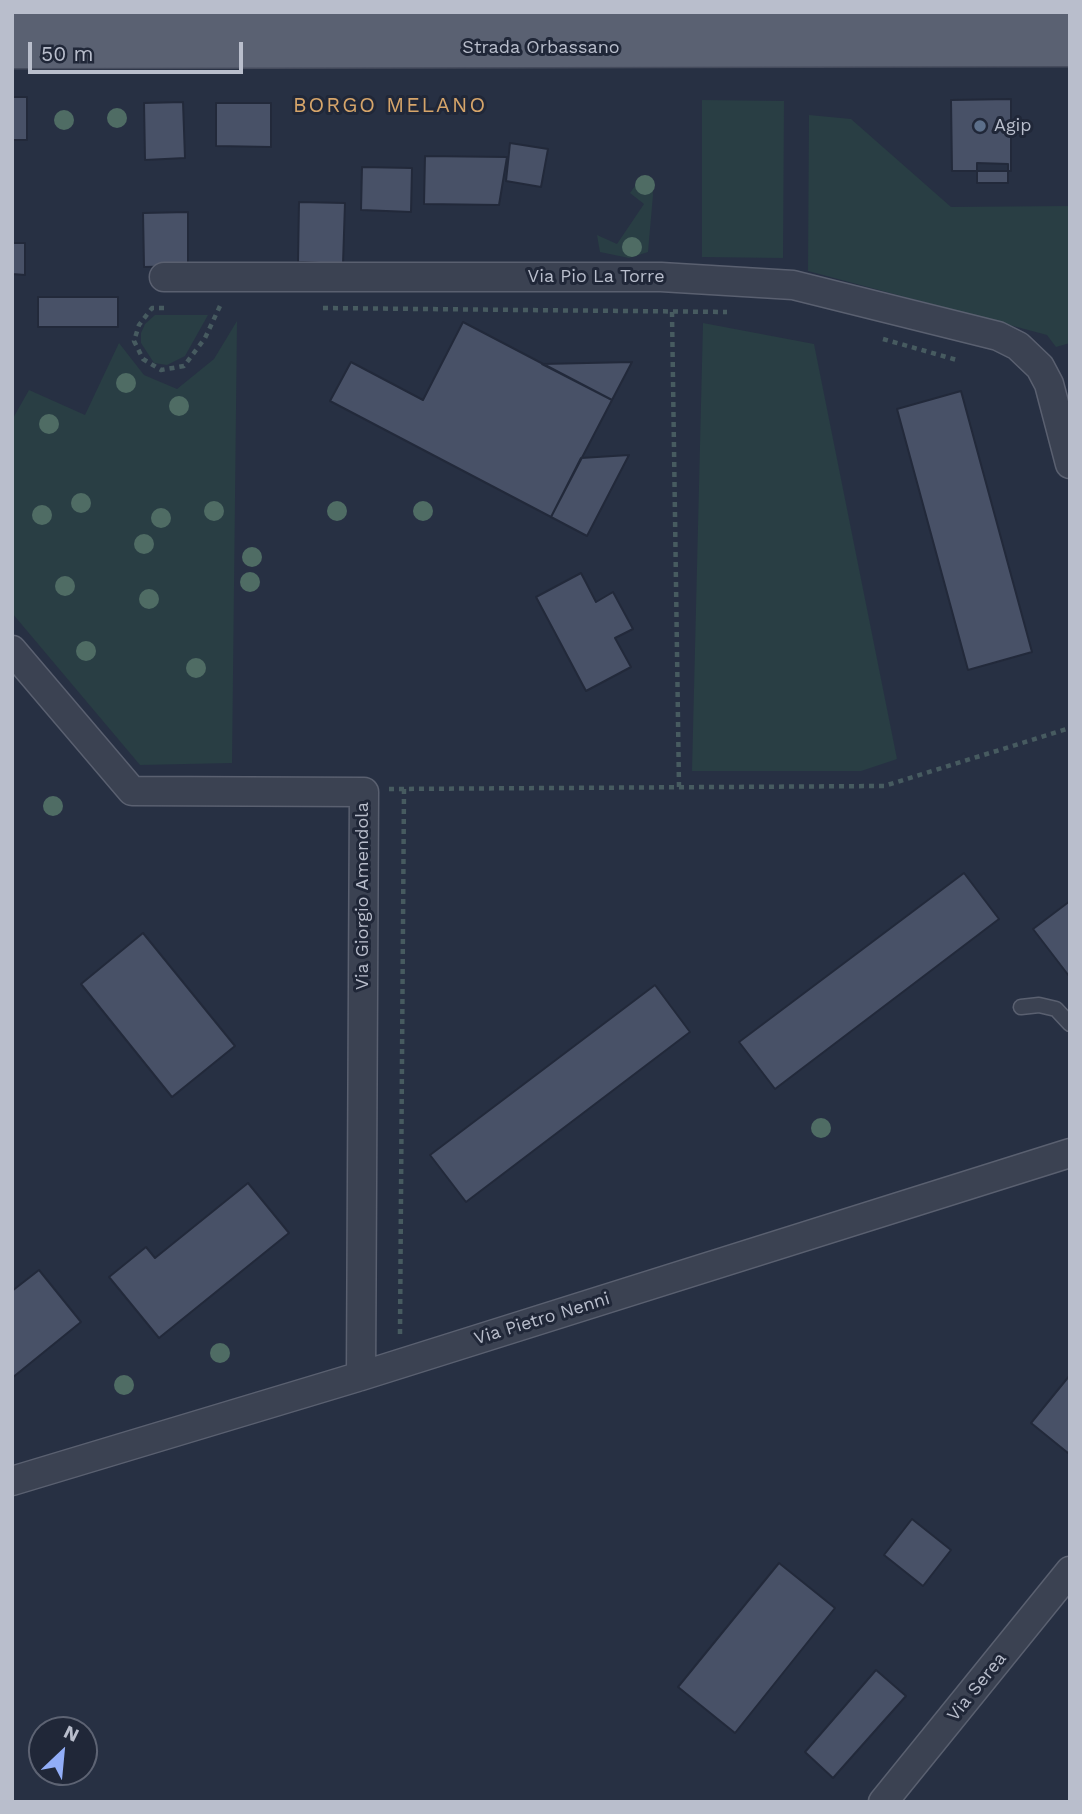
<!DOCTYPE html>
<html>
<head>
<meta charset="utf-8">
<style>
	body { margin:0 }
	#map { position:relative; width:1082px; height:1814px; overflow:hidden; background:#273043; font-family:"Work Sans",sans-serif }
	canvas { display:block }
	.frame { position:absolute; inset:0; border:14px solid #b9becc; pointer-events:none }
	.north { position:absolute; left:28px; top:1716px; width:70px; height:70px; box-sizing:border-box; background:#202738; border:2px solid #5d6373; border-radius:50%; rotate:26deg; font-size:19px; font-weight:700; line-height:28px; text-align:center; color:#b9becc }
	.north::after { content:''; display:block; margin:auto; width:24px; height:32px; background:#92aef8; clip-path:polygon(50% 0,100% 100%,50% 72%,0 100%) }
	.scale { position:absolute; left:28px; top:42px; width:215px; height:32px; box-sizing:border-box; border:4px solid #b9becc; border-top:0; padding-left:9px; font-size:21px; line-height:24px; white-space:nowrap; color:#b9becc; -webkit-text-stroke:5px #202738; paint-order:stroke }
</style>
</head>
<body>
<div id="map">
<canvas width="1082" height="1814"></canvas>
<div class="frame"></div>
<div class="north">N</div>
<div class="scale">50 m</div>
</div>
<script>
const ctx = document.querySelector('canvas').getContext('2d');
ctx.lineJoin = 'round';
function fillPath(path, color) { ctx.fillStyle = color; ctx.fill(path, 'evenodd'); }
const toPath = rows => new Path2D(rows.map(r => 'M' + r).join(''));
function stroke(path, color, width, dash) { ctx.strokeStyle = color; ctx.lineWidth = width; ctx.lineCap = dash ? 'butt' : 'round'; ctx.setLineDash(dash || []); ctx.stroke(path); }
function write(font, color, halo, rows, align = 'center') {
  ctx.font = font + ' "Work Sans",sans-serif'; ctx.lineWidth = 6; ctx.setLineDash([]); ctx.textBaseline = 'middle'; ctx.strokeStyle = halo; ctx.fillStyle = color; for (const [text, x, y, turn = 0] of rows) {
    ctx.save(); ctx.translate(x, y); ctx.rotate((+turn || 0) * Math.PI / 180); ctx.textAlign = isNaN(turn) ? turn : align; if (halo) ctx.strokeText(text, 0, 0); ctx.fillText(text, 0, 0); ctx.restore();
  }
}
fillPath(toPath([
	[702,100,784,101,783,258,702,257],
	[809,115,851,119,951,207,1070,206,1070,343,1056,347,1047,335,808,271],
	[640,179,652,179,653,195,648,252,629,258,600,252,597,235,617,244,644,204,630,193],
	[155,315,208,315,185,356,167,365,154,363,141,343,141,333,145,324],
	[237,321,232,763,140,765,12,613,12,420,29,390,85,415,119,343,144,375,177,389,214,359],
	[703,323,814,344,897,759,861,771,692,771]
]), '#293e44');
const building = toPath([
	[12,97,27,97,27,140,12,140,12,97],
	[1011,99,1011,171,952,171,951,100,1011,99],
	[183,102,185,158,145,160,144,103,183,102],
	[216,103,271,103,271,147,216,146,216,103],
	[510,143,548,149,541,187,506,181,510,143],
	[425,156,507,157,499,205,424,204,425,156],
	[977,163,1008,164,1008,183,977,183,977,163],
	[362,167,412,168,411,212,361,210,362,167],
	[299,202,345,203,343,264,298,262,299,202],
	[188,212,188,266,144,267,143,213,188,212],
	[12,243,25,243,25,275,12,274,12,243],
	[38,297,118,297,118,327,38,327,38,297],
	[463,322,612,400,551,517,330,401,351,362,423,400,463,322],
	[632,362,612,400,542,364,632,362],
	[961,391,1032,652,968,670,897,409,961,391],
	[629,455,587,536,551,517,581,458,629,455],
	[581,573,596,602,613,592,633,629,615,638,631,667,586,691,536,597,581,573],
	[964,873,999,919,775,1089,739,1042,964,873],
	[1070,901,1070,976,1069,976,1033,929,1070,901],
	[143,933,235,1046,172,1097,81,984,143,933],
	[655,985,690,1032,466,1202,430,1155,655,985],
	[248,1183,289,1233,159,1338,109,1277,146,1247,155,1258,248,1183],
	[39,1270,81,1322,12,1378,12,1291,39,1270],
	[1070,1375,1070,1451,1068,1453,1031,1423,1070,1375],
	[912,1519,951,1550,923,1586,884,1555,912,1519],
	[779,1563,835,1608,735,1733,678,1687,779,1563],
	[876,1670,906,1696,833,1778,805,1752,876,1670]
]);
fillPath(building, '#485167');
stroke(building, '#22293a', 2);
const service = toPath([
	[1021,1007,1039,1005,1056,1009,1070,1024]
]);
const minor = toPath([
	[164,277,661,277,793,285,998,336,1018,346,1040,367,1049,384,1070,464],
	[12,650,132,791,364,792,361,1376],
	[12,1481,361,1376,1070,1153],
	[883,1802,1070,1571]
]);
const primary = toPath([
	[12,15,1070,13],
	[12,49,1070,47]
]);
stroke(service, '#5a6070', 17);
stroke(minor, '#5a6070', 31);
stroke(primary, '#454b5c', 41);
stroke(toPath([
	[164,308,152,308,139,325,134,341,143,359,161,370,184,366,205,338,220,306],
	[323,308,727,312],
	[672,312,679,787],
	[883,339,957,360],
	[389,789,884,786,1070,728],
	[400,1334,404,789]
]), '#475b60', 4.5, [5, 5]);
stroke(service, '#3b4252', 14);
stroke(minor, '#3b4252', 28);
stroke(primary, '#5a6172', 38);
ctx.fillStyle = '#4f6c64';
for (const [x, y] of [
	[117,118],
	[64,120],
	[645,185],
	[632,247],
	[126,383],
	[179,406],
	[49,424],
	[81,503],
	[214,511],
	[337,511],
	[423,511],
	[42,515],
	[161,518],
	[144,544],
	[252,557],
	[250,582],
	[65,586],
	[149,599],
	[86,651],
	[196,668],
	[53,806],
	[821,1128],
	[220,1353],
	[124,1385]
]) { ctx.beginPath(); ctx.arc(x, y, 10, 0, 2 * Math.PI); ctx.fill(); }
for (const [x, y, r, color] of [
	[980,126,7,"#5c6f8a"]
]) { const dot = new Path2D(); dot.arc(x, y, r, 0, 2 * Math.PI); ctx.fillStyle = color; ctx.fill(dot); stroke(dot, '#202738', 2.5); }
write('18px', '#b9becc', '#202738', [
	["Strada Orbassano",541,48],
	["Via Pio La Torre",596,277],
	["Via Giorgio Amendola",363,896,-90],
	["Via Pietro Nenni",542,1319,-17],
	["Via Serea",977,1687,-51]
]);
write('18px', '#b9becc', '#202738', [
	["Agip",994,126]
], 'left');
ctx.letterSpacing = '2px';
write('21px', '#d6a56a', '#202738', [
	["BORGO MELANO",390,106]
]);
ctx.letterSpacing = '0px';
</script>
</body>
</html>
